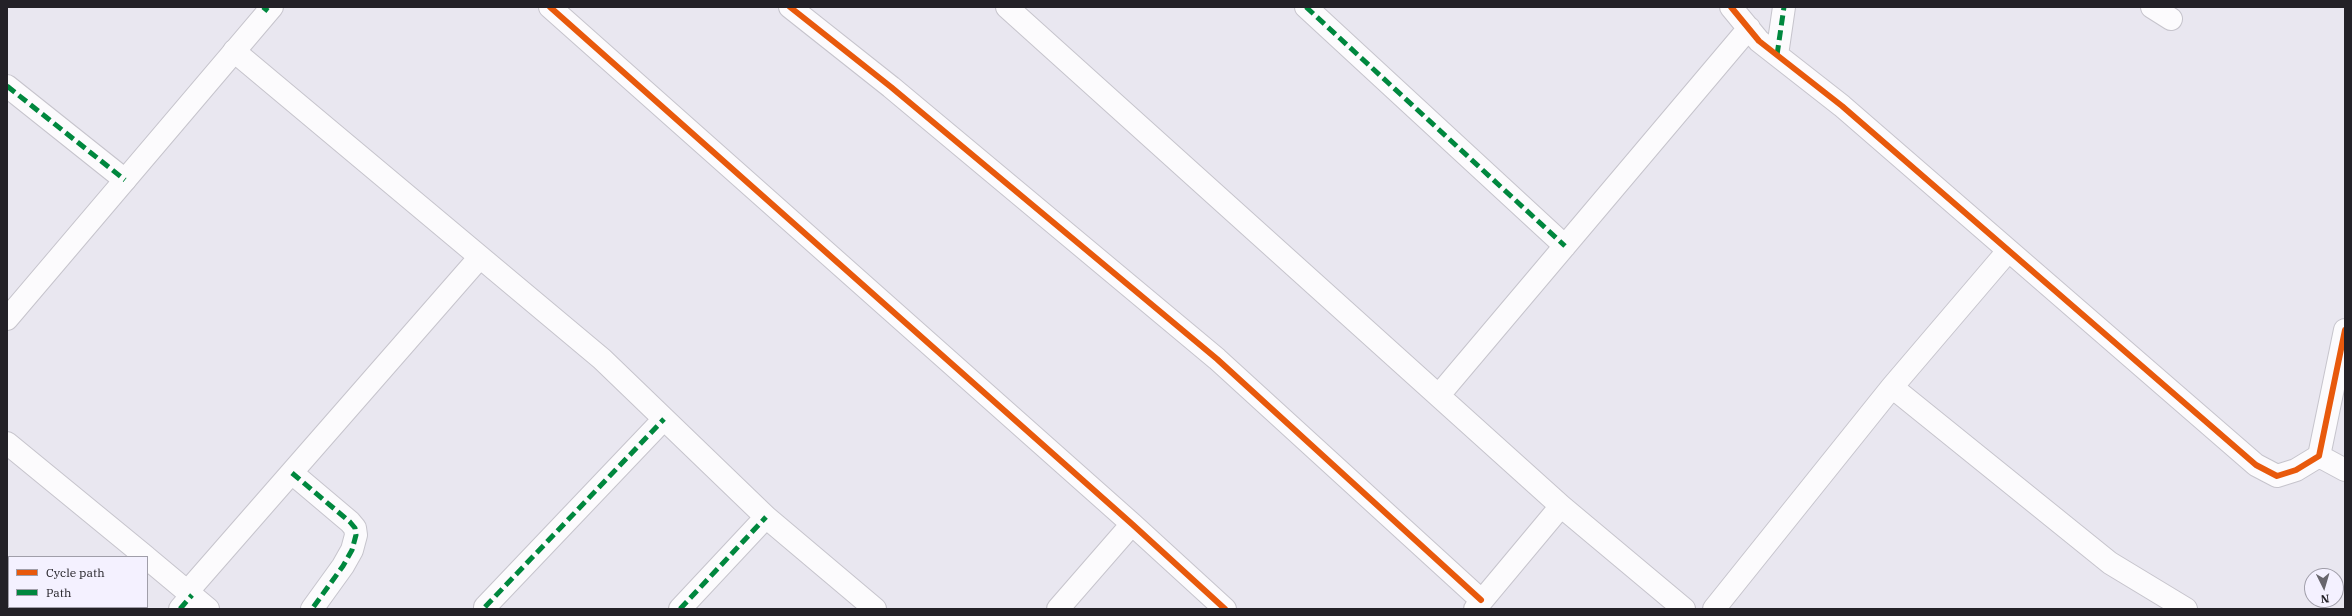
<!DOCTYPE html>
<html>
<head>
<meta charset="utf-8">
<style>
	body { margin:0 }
	#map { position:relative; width:2352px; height:616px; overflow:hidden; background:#e9e7f0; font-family:"IBM Plex Serif",serif }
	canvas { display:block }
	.frame { position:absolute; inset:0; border:8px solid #232127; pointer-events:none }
	.legend { position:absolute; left:8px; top:556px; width:140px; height:52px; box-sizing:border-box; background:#f4f1ff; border:1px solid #a09ea9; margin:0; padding:5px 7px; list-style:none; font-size:12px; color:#232127 }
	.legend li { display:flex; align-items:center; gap:8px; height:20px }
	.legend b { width:20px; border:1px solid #a09ea9 }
	.north { position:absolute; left:2304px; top:568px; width:40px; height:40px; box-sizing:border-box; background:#f4f1ff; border:1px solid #a09ea9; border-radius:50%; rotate:175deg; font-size:11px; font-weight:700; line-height:16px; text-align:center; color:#232127 }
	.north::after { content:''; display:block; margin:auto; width:14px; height:18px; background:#68666d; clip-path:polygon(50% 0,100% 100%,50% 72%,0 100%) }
</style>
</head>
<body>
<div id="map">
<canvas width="2352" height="616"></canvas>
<div class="frame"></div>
<ul class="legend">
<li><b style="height:5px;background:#e8590c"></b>Cycle path</li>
<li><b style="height:5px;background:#00873e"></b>Path</li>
</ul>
<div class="north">N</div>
</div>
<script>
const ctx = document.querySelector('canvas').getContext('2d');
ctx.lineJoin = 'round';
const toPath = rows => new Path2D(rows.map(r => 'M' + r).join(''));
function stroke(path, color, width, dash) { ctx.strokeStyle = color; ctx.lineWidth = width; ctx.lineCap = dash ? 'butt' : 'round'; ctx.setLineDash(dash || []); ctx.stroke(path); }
const minor = toPath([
	[550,7,1132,524,1225,609],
	[790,7,891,87,1217,359,1481,600],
	[1007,7,1561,506],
	[1306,7,1565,246],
	[1731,7,1759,41,1842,106,2256,465,2277,476,2296,470,2319,456,2345,330],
	[2152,7,2171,19],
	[234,51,602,359,766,517,875,609],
	[1777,55,1784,7],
	[7,86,125,180],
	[1892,387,2110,563,2186,609],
	[1439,395,1749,28],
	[7,443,146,557],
	[2319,456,2345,470],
	[292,473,350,522,355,528,356,535,352,550,343,566,312,609],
	[147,558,208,609],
	[7,590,9,592],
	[188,591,480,257],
	[27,607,29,609],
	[485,607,664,419],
	[180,609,192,595],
	[680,609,766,517],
	[1058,609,1132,524],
	[1475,609,1561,506,1684,609],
	[1714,609,1892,387,2008,251]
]);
const primary = toPath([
	[7,319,272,7]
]);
stroke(minor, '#c6c4cc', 24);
stroke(primary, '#c6c4cc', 24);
stroke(minor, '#fcfbfd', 22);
stroke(primary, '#fcfbfd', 22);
stroke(toPath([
	[263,7,268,11],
	[1306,7,1565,246],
	[1777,55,1784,7],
	[7,86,125,180],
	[292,473,350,522,355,528,356,535,352,550,343,566,312,609],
	[485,607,664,419],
	[180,609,192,595],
	[680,609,766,517]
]), '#00873e', 5, [10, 5]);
stroke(toPath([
	[550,7,1132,524,1225,609],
	[790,7,891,87,1217,359,1481,600],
	[1731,7,1759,41,1842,106,2256,465,2277,476,2296,470,2319,456,2345,330]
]), '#e8590c', 6);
</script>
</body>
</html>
